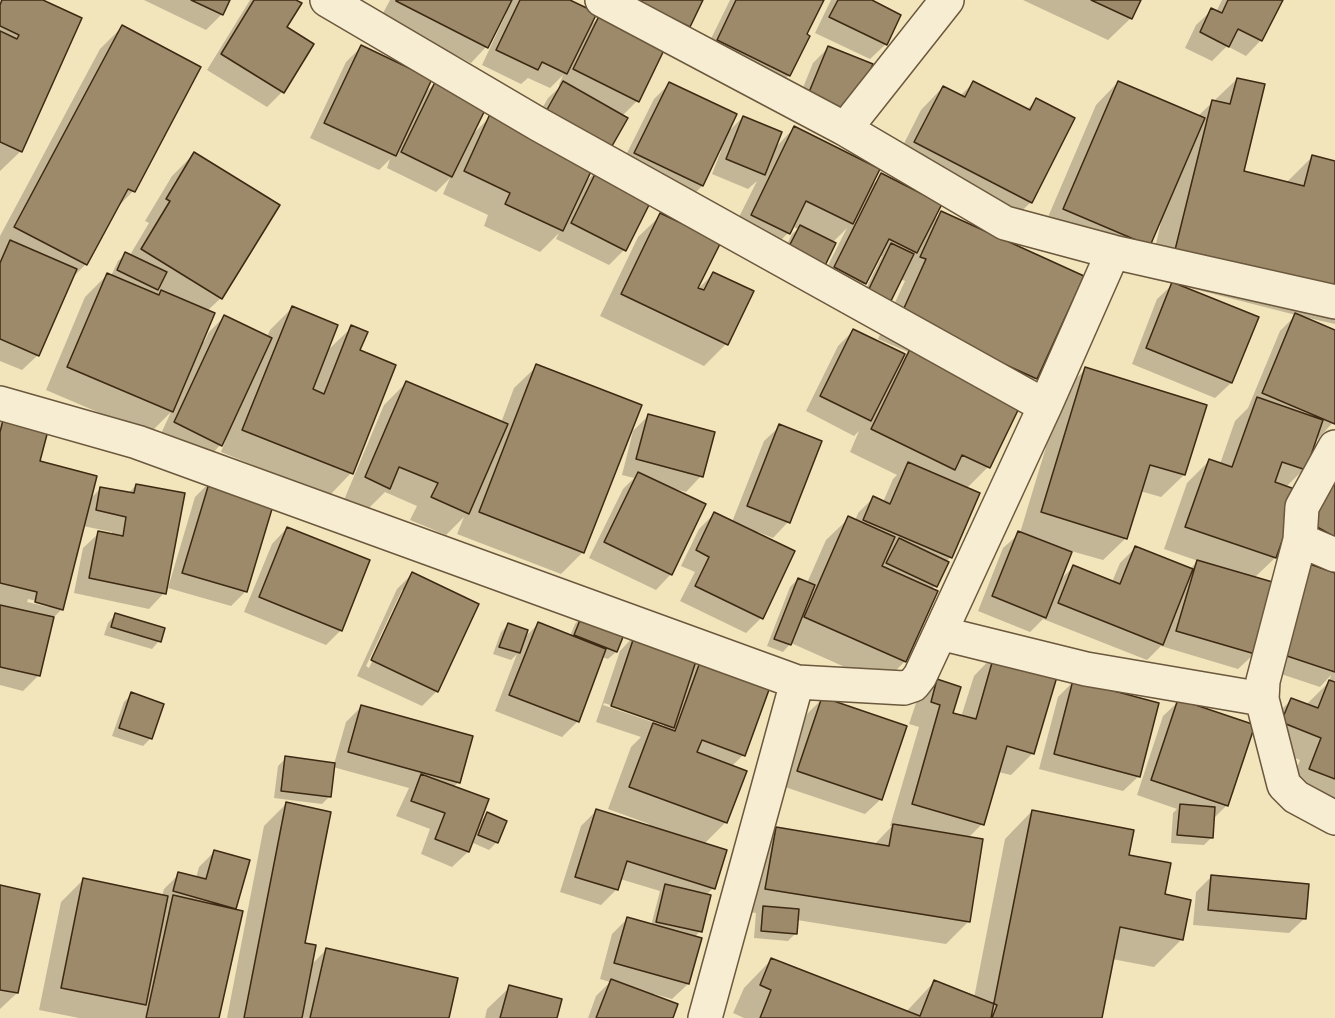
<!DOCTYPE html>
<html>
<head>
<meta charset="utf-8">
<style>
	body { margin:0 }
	canvas { display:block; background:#f2e4bb }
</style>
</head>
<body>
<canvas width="1335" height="1018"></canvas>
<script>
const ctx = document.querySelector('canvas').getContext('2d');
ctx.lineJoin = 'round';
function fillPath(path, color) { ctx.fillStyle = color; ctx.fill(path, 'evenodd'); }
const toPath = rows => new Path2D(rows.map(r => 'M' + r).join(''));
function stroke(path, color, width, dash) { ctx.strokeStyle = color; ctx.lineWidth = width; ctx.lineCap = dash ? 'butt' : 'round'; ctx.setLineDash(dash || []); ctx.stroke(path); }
fillPath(toPath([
	[0,0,40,0,21,151,0,171],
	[144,0,229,0,222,14,206,30],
	[250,0,294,0,285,27,282,92,267,107,207,70],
	[390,0,511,0,510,2,512,0,567,0,588,28,600,16,701,0,689,26,666,48,664,47,637,101,622,116,591,168,584,184,598,169,624,250,609,265,556,239,559,233,540,252,484,226,488,215,443,194,450,178,436,192,387,168,390,159,379,170,310,138,346,62,361,47,423,95,438,80,472,135,491,116,528,133,548,98,561,86,559,85,563,75,550,88,528,78,521,84,482,65,506,14,504,13,486,47,471,63,381,17],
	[730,0,823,0,805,35,789,75,774,90,703,55],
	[831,0,871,0,886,44,870,59,815,33],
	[1023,0,1139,0,1131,18,1108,40],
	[1222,0,1281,0,1261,40,1246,56,1227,46,1212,61,1185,48,1196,25,1212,10,1216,12],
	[122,27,199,68,133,191,116,209,86,264,70,280,38,355,22,370,0,361,0,236,100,49],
	[829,47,849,120,791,117,813,63],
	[1237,79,1242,172,1286,183,1312,157,1335,163,1335,324,1304,317,1303,318,1335,332,1335,420,1318,439,1316,437,1304,469,1286,487,1275,558,1254,578,1254,654,1238,669,1161,646,1147,660,1043,619,1030,632,978,611,1003,548,1020,533,1063,391,1086,369,1205,406,1184,475,1161,497,1140,491,1126,538,1103,560,1071,551,1059,581,1073,567,1112,582,1120,563,1135,548,1190,569,1198,561,1164,549,1187,483,1209,461,1220,464,1235,421,1248,408,1280,331,1296,315,1186,287,1185,289,1257,318,1231,383,1215,398,1132,364,1157,299,1173,284,1148,278,1162,218,1161,218,1149,245,1042,231,1096,105,1118,82,1198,116],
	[973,83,1026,110,1037,100,1031,202,1008,224,893,165,921,110,943,87,960,96],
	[669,84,726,134,743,117,774,149,794,128,871,186,882,175,932,222,942,212,1082,276,1036,378,1014,400,1020,403,988,467,966,489,951,557,945,562,947,563,932,590,905,661,883,684,791,643,783,652,767,646,790,587,798,579,807,583,826,540,849,518,855,521,858,513,873,498,883,502,893,479,897,475,850,452,859,431,854,436,806,411,838,346,854,330,900,360,908,352,878,339,905,281,900,279,860,301,882,256,879,255,865,283,849,298,819,283,847,228,832,243,776,268,792,234,798,229,792,226,788,233,766,255,729,237,757,181,748,189,712,174,721,151,718,150,702,186,687,201,619,169,654,99],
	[194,154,221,298,207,311,201,341,204,342,209,332,224,317,267,337,270,330,292,308,325,353,352,327,358,351,351,473,329,496,221,452,226,439,206,460,159,438,171,412,149,434,46,390,85,297,108,274,111,276,118,261,126,254,130,255,149,223,145,221,172,176],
	[661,215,696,291,713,274,726,344,704,366,600,316,638,237],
	[537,366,583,552,561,574,457,534,464,517,446,535,410,520,417,506,385,492,367,510,344,500,384,405,407,382,501,423,514,388],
	[6,413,38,462,90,499,101,488,128,494,136,485,164,593,149,609,74,593,83,548,99,533,111,535,112,532,83,526,62,609,51,620,39,675,23,691,0,685,0,419],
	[28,599,49,604,49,607,27,602],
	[649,415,701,476,686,492,672,488,671,574,656,590,589,558,623,489,634,478,622,475,633,431],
	[780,426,820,442,788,522,773,538,758,532,757,534,761,618,746,633,680,601,695,572,681,566,699,529,714,514,732,522,764,441],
	[1335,452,1335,554,1284,543],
	[210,482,246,591,231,606,168,588,195,497],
	[287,528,341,630,326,645,244,612,272,544],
	[412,574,437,691,422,706,357,676,397,589],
	[402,590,405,590,369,668,366,666],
	[1335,575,1335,810,1288,791,1300,760,1260,744,1269,722,1291,700,1306,705,1329,682,1331,675,1320,687,1260,667],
	[115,615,159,641,152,649,104,635,108,623],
	[582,616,623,633,616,652,608,659,602,657,577,722,562,737,495,711,517,654,511,660,493,654,501,632,508,625,523,639,538,624,570,636,575,624],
	[635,635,705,652,743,755,731,767,726,822,704,844,713,888,706,895,700,931,694,938,688,984,672,999,654,994,654,996,671,1018,588,1018,596,996,610,982,600,979,612,934,627,919,651,926,660,891,620,879,617,889,601,905,560,892,581,826,596,811,648,827,649,824,608,809,631,747,641,737,596,722,620,651],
	[604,703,664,723,664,726,603,705],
	[996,653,1033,753,1011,775,998,772,982,824,968,838,982,840,968,922,946,944,797,920,796,933,788,941,754,938,756,913,744,911,754,851,776,829,874,845,892,826,890,826,919,727,909,724,916,703,938,681,951,714,961,717,974,676],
	[1074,681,1139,776,1123,791,1039,769,1058,697],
	[132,694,151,738,143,746,112,736,124,702],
	[822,699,881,799,865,814,782,786,807,714],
	[1179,701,1227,805,1213,819,1212,837,1204,845,1171,843,1173,813,1177,809,1137,795,1163,716],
	[362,706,459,782,453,787,479,823,487,814,497,842,489,850,471,842,468,852,452,867,421,854,430,829,396,816,409,788,333,767,330,796,322,804,274,798,278,766,286,758,334,764,346,722],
	[286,804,304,945,310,966,326,950,447,1018,227,1018,264,826],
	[1032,811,1127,856,1163,895,1182,939,1154,967,1112,959,1100,1018,744,1018,733,1013,744,988,771,960,906,1012,934,982,974,998,1005,839],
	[214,852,235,908,233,910,217,1018,79,1018,39,1010,61,902,83,880,162,896,164,889,179,874,196,878,199,867],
	[1212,876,1305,918,1289,933,1193,925,1196,892],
	[0,887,17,993,0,1009],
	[510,987,555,1018,485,1018,487,1009]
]), '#0003');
const building = toPath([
	[2,0,43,0,82,18,22,152,0,142,0,31,17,39,19,35,0,26,0,5,2,0],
	[191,0,230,0,223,15,191,0],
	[254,0,296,0,302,3,287,27,314,44,284,93,221,54,254,0],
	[396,0,512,0,488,48,396,1,396,0],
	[520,0,570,0,597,13,567,74,542,62,538,70,496,50,520,0],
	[635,0,703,0,690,27,635,0],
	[736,0,824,0,807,34,810,36,790,76,717,40,736,0],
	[838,0,872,0,901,15,887,45,829,17,838,0],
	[1091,0,1141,0,1132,19,1091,0],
	[1228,0,1283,0,1262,41,1238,29,1229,47,1200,32,1211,8,1222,13,1228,0],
	[600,14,666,46,639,102,573,69,600,14],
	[122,25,201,67,135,192,128,189,87,265,14,227,122,25],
	[361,45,432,79,396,156,324,123,361,45],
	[828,46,873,64,850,120,805,102,828,46],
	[437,78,488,104,452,177,401,152,437,78],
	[1237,78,1265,84,1244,171,1304,186,1312,155,1335,161,1335,290,1175,250,1212,100,1230,104,1237,78],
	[563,81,628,118,608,153,544,115,563,81],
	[973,81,1030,110,1036,98,1075,118,1032,203,914,142,943,86,965,97,973,81],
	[1118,81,1205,118,1150,246,1063,209,1118,81],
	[669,82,737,114,703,186,634,153,669,82],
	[490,114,595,163,563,231,505,204,510,193,464,171,490,114],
	[743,116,782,132,765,175,726,159,743,116],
	[794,126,880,169,853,224,806,201,790,234,751,215,794,126],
	[194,152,280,205,222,299,141,249,170,201,166,199,194,152],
	[598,168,654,195,626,251,571,223,598,168],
	[881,173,942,204,917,253,889,239,866,284,834,267,881,173],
	[941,211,1084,276,1037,379,900,317,926,259,920,257,941,211],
	[660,213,721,242,698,288,704,290,713,272,754,291,728,345,621,294,660,213],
	[800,225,836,243,819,278,782,260,800,225],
	[10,240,77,269,39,356,0,339,0,263,10,240],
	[891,243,914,254,889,305,867,293,891,243],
	[125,252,167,272,158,290,117,270,125,252],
	[107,273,159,295,161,290,215,313,173,412,67,367,107,273],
	[1172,282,1259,317,1232,383,1146,348,1172,282],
	[292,306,338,325,313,389,324,394,351,325,368,332,360,350,396,365,353,474,242,430,292,306],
	[1295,313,1335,330,1335,424,1262,393,1295,313],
	[224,315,272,338,222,446,174,422,224,315],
	[853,329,905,354,871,421,820,396,853,329],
	[910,349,1022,402,990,468,962,455,955,470,871,429,910,349],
	[536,364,642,405,584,553,479,512,536,364],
	[1085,367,1207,405,1185,475,1150,465,1127,539,1041,512,1085,367],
	[406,381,508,424,469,514,431,497,438,483,399,467,390,489,365,477,406,381],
	[1257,397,1323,420,1306,470,1282,462,1275,482,1300,491,1276,558,1185,527,1209,459,1232,467,1257,397],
	[5,412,50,423,40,461,97,476,63,610,35,602,37,592,0,583,0,432,5,412],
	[648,414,715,432,703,477,636,459,648,414],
	[779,424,822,441,790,523,747,506,779,424],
	[908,462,980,493,952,558,863,520,873,496,890,504,908,462],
	[1335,466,1335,537,1305,520,1335,466],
	[638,472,706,504,672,575,604,542,638,472],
	[210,480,275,499,247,592,182,573,210,480],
	[136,484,185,493,166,594,89,578,98,531,123,536,126,517,96,510,100,487,134,493,136,484],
	[714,512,795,551,763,619,695,586,709,557,696,550,714,512],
	[848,516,895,537,882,566,938,591,906,662,804,617,848,516],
	[287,527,370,560,342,631,259,597,287,527],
	[1018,531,1072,552,1046,618,992,596,1018,531],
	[899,538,949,562,937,587,886,563,899,538],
	[1135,546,1193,569,1163,645,1058,603,1073,565,1120,584,1135,546],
	[1197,560,1276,583,1255,654,1176,631,1197,560],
	[1304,562,1335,573,1335,672,1275,652,1304,562],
	[412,572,479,604,438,692,371,660,412,572],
	[798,578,815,585,791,645,774,639,798,578],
	[0,605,54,617,40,676,0,667,0,605],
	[115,613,165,628,161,642,111,627,115,613],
	[582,615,625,632,617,652,574,635,582,615],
	[538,622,606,649,579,722,509,695,538,622],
	[508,623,528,630,520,653,499,647,508,623],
	[635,634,698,655,674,728,611,706,635,634],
	[704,651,774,676,745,756,702,740,697,752,747,771,727,823,629,787,653,723,675,731,704,651],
	[995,652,1059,670,1034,754,1007,746,984,825,912,804,940,705,931,702,937,679,961,687,953,713,976,719,995,652],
	[1073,680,1159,703,1140,777,1054,754,1073,680],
	[1329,680,1335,682,1335,779,1309,769,1321,738,1281,722,1291,698,1318,708,1329,680],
	[131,692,164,704,152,739,119,728,131,692],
	[822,697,907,726,882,800,797,771,822,697],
	[1178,699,1255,725,1228,806,1151,780,1178,699],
	[361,705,473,736,460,783,348,752,361,705],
	[285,756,335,763,331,797,281,791,285,756],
	[421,774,489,799,469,852,435,839,445,813,411,801,421,774],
	[286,802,331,812,305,943,316,945,302,1018,244,1018,286,802],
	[1180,804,1215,807,1213,838,1177,835,1180,804],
	[596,809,727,850,715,889,627,861,618,890,575,877,596,809],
	[1032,810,1134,830,1129,855,1171,863,1165,894,1191,900,1183,940,1120,927,1102,1018,991,1018,1032,810],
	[487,812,507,821,498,843,478,835,487,812],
	[893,824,983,839,970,922,765,889,776,827,889,846,893,824],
	[214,850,250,860,236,909,173,891,178,872,206,879,214,850],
	[1211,875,1309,884,1306,919,1208,910,1211,875],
	[83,878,168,896,146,1005,61,988,83,878],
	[665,884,711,895,702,932,656,922,665,884],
	[0,885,40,894,18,993,0,990,0,885],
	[173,895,243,911,219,1018,146,1018,173,895],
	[763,906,799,909,797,934,761,931,763,906],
	[627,917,702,938,689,984,614,963,627,917],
	[326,948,458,978,449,1018,310,1018,326,948],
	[771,958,920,1016,934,980,997,1005,992,1018,760,1018,771,990,760,985,771,958],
	[611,979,678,1004,673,1018,596,1018,611,979],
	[509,985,562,999,557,1018,500,1018,509,985]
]);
fillPath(building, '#9c8a6a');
stroke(building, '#3e2913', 1.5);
const minor = toPath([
	[327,0,538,124,1045,406,1113,252],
	[602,0,845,129],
	[947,0,845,129,1005,223,1113,252,1335,302],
	[0,403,137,442,797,682],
	[1335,447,1302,507,1300,540,1263,681,1262,699,1284,785,1296,797,1335,818],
	[1300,540,1335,555],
	[940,633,1086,669,1262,699],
	[705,1018,797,682,904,688,913,685,920,676,940,633,1045,406]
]);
stroke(minor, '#6b583d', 36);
stroke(minor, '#f7edd3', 33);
</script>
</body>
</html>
